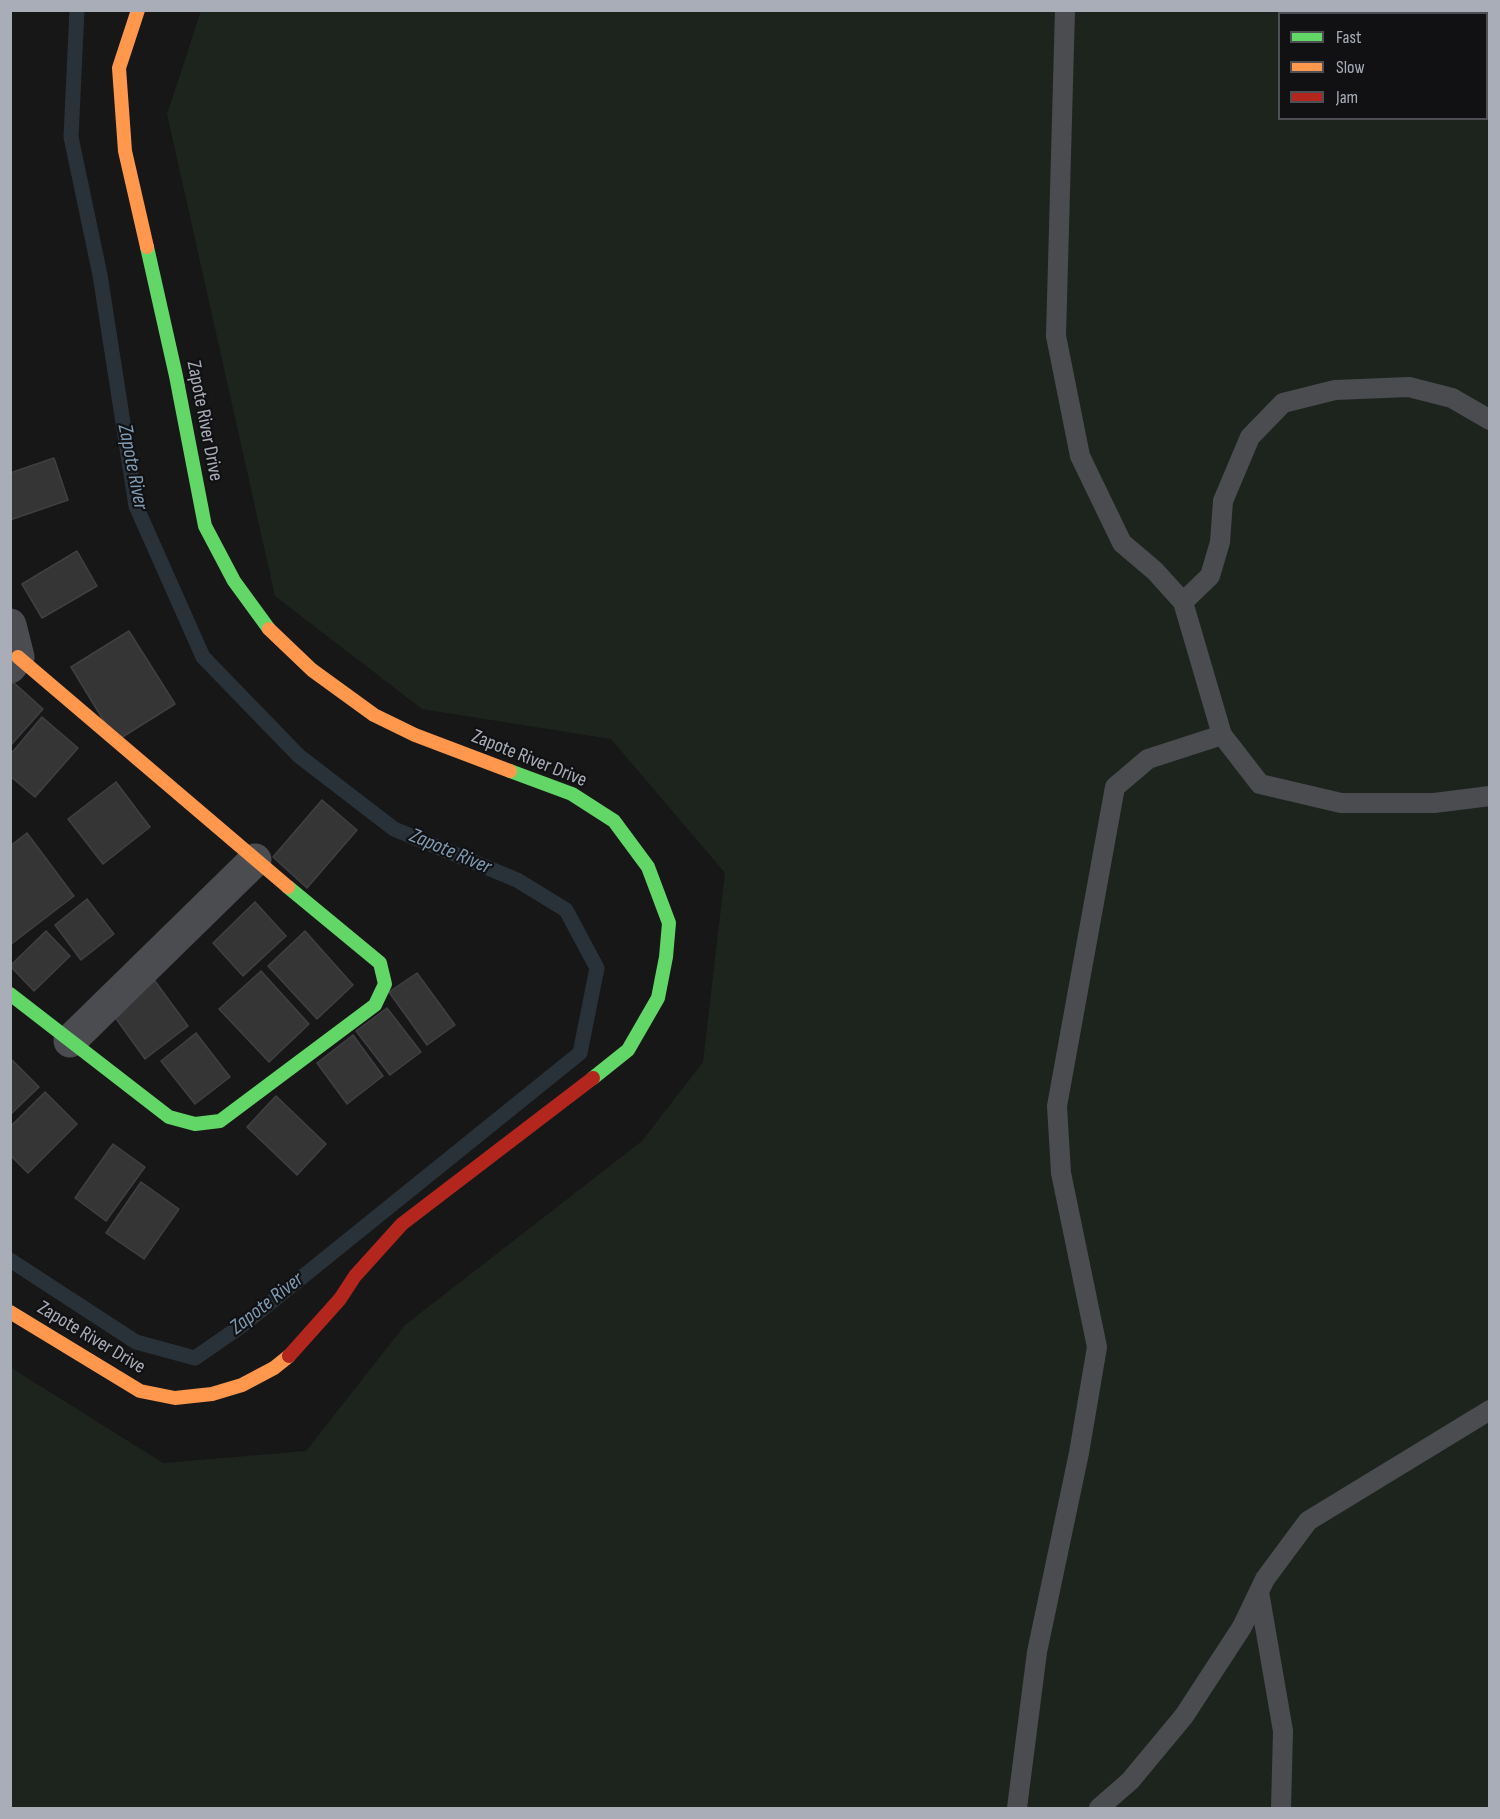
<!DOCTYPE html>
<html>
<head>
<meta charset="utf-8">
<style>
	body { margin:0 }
	#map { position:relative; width:1500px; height:1819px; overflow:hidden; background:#171717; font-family:"Sofia Sans Condensed",sans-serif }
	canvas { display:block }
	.frame { position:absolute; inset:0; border:12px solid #a8adb8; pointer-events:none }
	.legend { position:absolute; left:1278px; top:12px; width:210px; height:108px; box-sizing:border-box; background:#111113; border:2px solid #4d4f55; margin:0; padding:8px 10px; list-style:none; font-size:18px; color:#a8adb8 }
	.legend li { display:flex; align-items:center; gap:12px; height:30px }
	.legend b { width:30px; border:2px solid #4d4f55 }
</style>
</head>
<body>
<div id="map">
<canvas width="1500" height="1819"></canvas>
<div class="frame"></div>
<ul class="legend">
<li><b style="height:8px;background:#63d668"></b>Fast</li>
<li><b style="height:8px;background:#ff974d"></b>Slow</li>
<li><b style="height:8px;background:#b3261e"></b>Jam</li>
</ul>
</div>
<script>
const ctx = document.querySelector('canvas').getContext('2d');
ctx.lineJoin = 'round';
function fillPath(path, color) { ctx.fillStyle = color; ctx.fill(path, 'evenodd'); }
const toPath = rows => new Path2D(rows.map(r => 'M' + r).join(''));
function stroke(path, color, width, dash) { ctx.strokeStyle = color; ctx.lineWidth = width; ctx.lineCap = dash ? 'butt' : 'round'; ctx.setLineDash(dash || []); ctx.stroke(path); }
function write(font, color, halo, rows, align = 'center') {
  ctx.font = font + ' "Sofia Sans Condensed",sans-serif'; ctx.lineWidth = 4.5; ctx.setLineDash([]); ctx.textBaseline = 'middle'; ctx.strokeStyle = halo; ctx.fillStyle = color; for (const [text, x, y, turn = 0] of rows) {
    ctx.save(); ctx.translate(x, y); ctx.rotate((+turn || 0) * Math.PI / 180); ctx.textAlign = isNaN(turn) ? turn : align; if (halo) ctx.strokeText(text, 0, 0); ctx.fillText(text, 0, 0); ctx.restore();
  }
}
fillPath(toPath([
	[201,11,1489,11,1489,1808,11,1808,10,1367,163,1463,306,1451,405,1325,642,1141,703,1062,725,873,611,739,422,709,275,596,167,114],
	[1280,14,1486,14,1486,118,1280,118]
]), '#1d241e');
stroke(toPath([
	[10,1260,136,1342,195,1358,244,1324,580,1053,597,968,566,910,517,880,394,829,299,756,203,657,136,506,100,275,71,137,77,10]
]), '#2a3239', 15);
const building = toPath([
	[54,458,68,500,10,520,10,473,54,458],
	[77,551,97,586,42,618,22,584,77,551],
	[129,631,175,704,116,741,71,667,129,631],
	[12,681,43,709,11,745,10,683,12,681],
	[42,717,78,748,35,797,10,776,10,755,42,717],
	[116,782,150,827,103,864,68,819,116,782],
	[322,800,357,830,307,888,273,857,322,800],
	[27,833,74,896,10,945,10,846,27,833],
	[87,899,114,934,81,960,55,925,87,899],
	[255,902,286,936,243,976,213,943,255,902],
	[46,931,70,956,34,991,10,966,46,931],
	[305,931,353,985,317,1019,268,966,305,931],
	[261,971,309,1024,269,1062,219,1009,261,971],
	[417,973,455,1025,427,1045,389,992,417,973],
	[155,981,188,1026,145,1059,112,1013,155,981],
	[387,1008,421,1052,390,1075,356,1031,387,1008],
	[196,1033,230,1077,195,1104,161,1061,196,1033],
	[353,1035,383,1076,347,1104,317,1063,353,1035],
	[10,1058,39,1087,10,1115,10,1058],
	[45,1092,77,1124,28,1173,10,1155,10,1127,45,1092],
	[276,1096,326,1144,297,1175,247,1127,276,1096],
	[113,1144,145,1167,106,1221,75,1198,113,1144],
	[141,1182,179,1209,144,1259,106,1233,141,1182]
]);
fillPath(building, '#353536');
stroke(building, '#3f4043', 1.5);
stroke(toPath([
	[1183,602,1210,576,1220,542,1223,501,1250,437,1283,403,1335,390,1409,387,1452,398,1490,420],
	[1222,735,1260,784,1341,803,1434,803,1490,796],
	[1259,1592,1283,1731,1281,1808],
	[1017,1808,1037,1652,1079,1453,1097,1347,1061,1173,1057,1106,1115,787,1148,759,1222,735,1183,602,1155,571,1122,543,1080,456,1056,336,1065,10],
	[1099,1808,1130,1781,1184,1716,1242,1627,1265,1579,1308,1521,1490,1410]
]), '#4b4c50', 20);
stroke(toPath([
	[10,625,18,657,10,667],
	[70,1041,255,860]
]), '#4b4c50', 33);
stroke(toPath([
	[147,247,176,376,205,526,234,581,269,629],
	[510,771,572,794,614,821,648,867,669,923,666,957,658,998,628,1050,593,1078],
	[10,994,169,1117,195,1124,220,1121,375,1005,385,984,380,963,288,887]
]), '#63d668', 14);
stroke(toPath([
	[138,10,119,68,125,151,147,247],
	[269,629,312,670,374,715,415,735,510,771],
	[18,657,288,887],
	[10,1312,140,1391,175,1398,212,1394,242,1385,274,1368,289,1356]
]), '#ff974d', 14);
stroke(toPath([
	[289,1356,340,1299,355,1276,402,1224,593,1078]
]), '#b3261e', 14);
write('20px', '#a8adb8', '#111113', [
	["Zapote River Drive",204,421,79],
	["Zapote River Drive",529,759,22],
	["Zapote River Drive",91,1338,31]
]);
write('italic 21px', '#7f9bb3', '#111113', [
	["Zapote River",132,467,79],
	["Zapote River",450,852,23],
	["Zapote River",267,1304,-38]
]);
</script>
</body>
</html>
